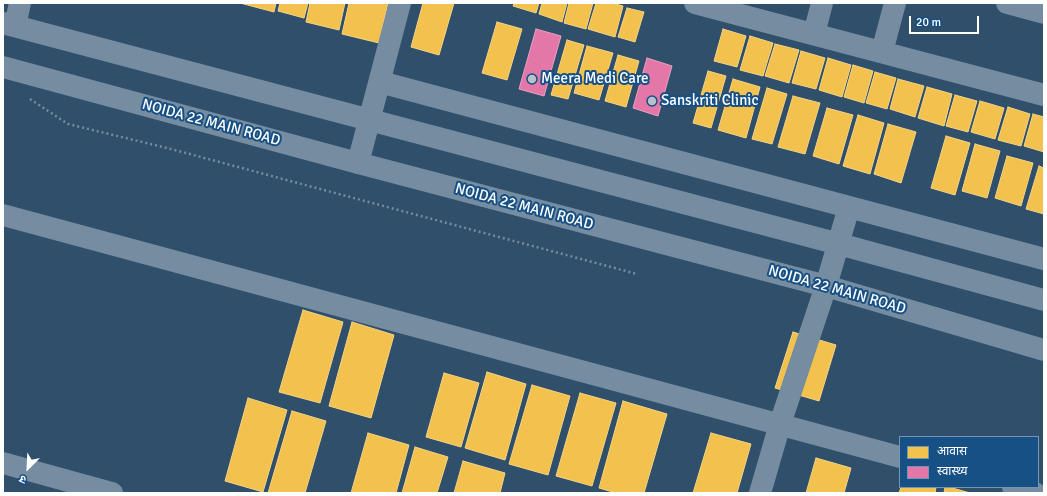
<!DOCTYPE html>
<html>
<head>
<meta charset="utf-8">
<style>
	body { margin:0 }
	#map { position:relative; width:1047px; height:496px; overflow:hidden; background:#2f4f6b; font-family:Signika,"Noto Sans Devanagari",sans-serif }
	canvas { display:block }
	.frame { position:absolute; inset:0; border:4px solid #fff; pointer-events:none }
	.legend { position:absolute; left:899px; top:436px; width:140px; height:52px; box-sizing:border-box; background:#165084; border:1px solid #7396b5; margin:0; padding:5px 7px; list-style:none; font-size:12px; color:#fff }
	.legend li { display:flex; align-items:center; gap:8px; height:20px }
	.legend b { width:20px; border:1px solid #7396b5 }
	.north { position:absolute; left:8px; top:448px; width:40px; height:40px; -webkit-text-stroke:3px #165084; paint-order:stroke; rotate:204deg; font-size:11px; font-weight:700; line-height:16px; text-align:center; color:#fff }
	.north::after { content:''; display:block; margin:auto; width:14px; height:18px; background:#fff; clip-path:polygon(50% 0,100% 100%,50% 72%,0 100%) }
	.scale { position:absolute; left:909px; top:16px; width:70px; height:18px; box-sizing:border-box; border:2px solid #fff; border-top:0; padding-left:5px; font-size:12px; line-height:14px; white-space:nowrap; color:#fff; -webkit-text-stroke:3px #165084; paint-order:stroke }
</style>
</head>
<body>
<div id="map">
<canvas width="1047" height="496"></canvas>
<div class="frame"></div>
<ul class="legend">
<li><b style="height:11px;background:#f2c14e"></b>आवास</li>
<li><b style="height:11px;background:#e377a8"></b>स्वास्थ्य</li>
</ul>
<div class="north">उ</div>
<div class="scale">20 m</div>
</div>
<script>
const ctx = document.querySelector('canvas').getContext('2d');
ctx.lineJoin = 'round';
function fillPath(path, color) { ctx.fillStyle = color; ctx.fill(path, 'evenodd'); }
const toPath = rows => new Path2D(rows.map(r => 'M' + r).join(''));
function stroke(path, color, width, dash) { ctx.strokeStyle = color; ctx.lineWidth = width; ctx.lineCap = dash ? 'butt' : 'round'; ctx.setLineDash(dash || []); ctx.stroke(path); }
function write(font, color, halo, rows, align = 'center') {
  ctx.font = font + ' Signika,sans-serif'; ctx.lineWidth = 4; ctx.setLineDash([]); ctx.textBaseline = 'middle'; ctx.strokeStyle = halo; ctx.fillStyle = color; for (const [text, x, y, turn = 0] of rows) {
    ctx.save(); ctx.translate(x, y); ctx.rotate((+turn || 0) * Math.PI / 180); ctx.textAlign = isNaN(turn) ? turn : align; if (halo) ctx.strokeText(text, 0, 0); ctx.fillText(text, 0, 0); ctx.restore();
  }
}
const homes = toPath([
	[240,3,276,3,274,12,240,3],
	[280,3,308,3,304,18,278,11,280,3],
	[310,3,345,3,339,30,306,22,310,3],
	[349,3,388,3,379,43,342,34,349,3],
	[423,3,454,3,439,55,411,47,423,3],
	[514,3,539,3,536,13,513,6,514,3],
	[542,3,567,3,562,22,539,14,542,3],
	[569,3,593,3,586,29,564,23,569,3],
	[596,3,612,3,623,6,615,37,588,29,596,3],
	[627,8,644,12,635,42,618,37,627,8],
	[497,22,522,29,507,80,482,73,497,22],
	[723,29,746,36,737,67,714,61,723,29],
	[750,36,773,43,763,76,740,70,750,36],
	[567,40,584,45,568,99,551,95,567,40],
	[775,44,799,50,789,83,765,76,775,44],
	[587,46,613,53,599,100,574,93,587,46],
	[801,51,825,58,816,89,792,83,801,51],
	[618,55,639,61,626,107,605,101,618,55],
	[828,58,851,65,842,97,819,90,828,58],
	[853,65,873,71,864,103,844,97,853,65],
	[708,71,726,76,711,128,693,123,708,71],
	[875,72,896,78,887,109,866,103,875,72],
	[733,79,760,87,746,138,718,130,733,79],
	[898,79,924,86,915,117,890,109,898,79],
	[927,87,952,94,944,126,918,118,927,87],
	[767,88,787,94,772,144,752,139,767,88],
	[955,95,977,101,968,132,946,126,955,95],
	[793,96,820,103,805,154,778,147,793,96],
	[980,101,1004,108,995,139,971,132,980,101],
	[1008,107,1030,114,1021,146,998,140,1008,107],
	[827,108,853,115,839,164,813,156,827,108],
	[1033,114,1044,117,1044,152,1024,146,1033,114],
	[858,115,884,123,870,174,843,166,858,115],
	[888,124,916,132,901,183,874,174,888,124],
	[946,136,970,143,955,195,931,188,946,136],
	[975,144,1000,151,987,198,962,191,975,144],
	[1007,156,1033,163,1021,206,995,198,1007,156],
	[1039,166,1044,168,1044,214,1026,209,1039,166],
	[303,310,343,322,320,403,279,392,303,310],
	[352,322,394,335,371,418,329,406,352,322],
	[793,332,836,345,819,401,775,388,793,332],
	[487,372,526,384,505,460,465,448,487,372],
	[444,373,479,383,461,447,426,437,444,373],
	[532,385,570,396,548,475,509,464,532,385],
	[580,393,616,403,592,486,556,476,580,393],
	[248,398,287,410,263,492,225,481,248,398],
	[623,401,667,414,644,493,616,493,599,488,623,401],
	[292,411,326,421,305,493,268,493,292,411],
	[368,433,409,445,396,493,351,493,368,433],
	[711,433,751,444,737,493,693,493,711,433],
	[415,447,448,457,437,493,402,493,415,447],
	[816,458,851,468,844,493,806,493,816,458],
	[463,461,505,473,500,493,454,493,463,461],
	[901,487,936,487,935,493,899,493,901,487],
	[945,487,949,487,970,493,944,493,945,487]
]);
fillPath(homes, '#f2c14e');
stroke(homes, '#f6d483', 1);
const health = toPath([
	[536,29,561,36,544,96,519,89,536,29],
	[647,58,672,66,658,116,633,108,647,58]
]);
fillPath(health, '#e377a8');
stroke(health, '#eba0c2', 1);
stroke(toPath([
	[30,99,68,124,171,149,637,274]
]), '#758ca1', 2.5, [2, 3]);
stroke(toPath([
	[695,3,1044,95],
	[1007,3,1044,13],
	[3,23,839,244,1044,300],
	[15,26,20,3],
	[814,34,822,3],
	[882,52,895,3],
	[3,67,358,163,826,286,1044,350],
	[380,82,1044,259],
	[358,163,400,3],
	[3,215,900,457],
	[3,463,112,493],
	[1013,487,1035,493],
	[760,493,780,424,826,286,849,207]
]), '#758ca1', 22);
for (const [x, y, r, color] of [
	[532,79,5,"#b6c1cb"],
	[652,101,5,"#b6c1cb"]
]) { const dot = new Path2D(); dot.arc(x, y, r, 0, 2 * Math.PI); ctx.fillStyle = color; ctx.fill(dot); stroke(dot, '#165084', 1.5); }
write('15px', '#fff', '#165084', [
	["Meera Medi Care",541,79],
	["Sanskriti Clinic",661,101]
], 'left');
write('15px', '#fff', '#165084', [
	["NOIDA 22 MAIN ROAD",211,123,15],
	["NOIDA 22 MAIN ROAD",524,207,15],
	["NOIDA 22 MAIN ROAD",837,290,16]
]);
</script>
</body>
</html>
